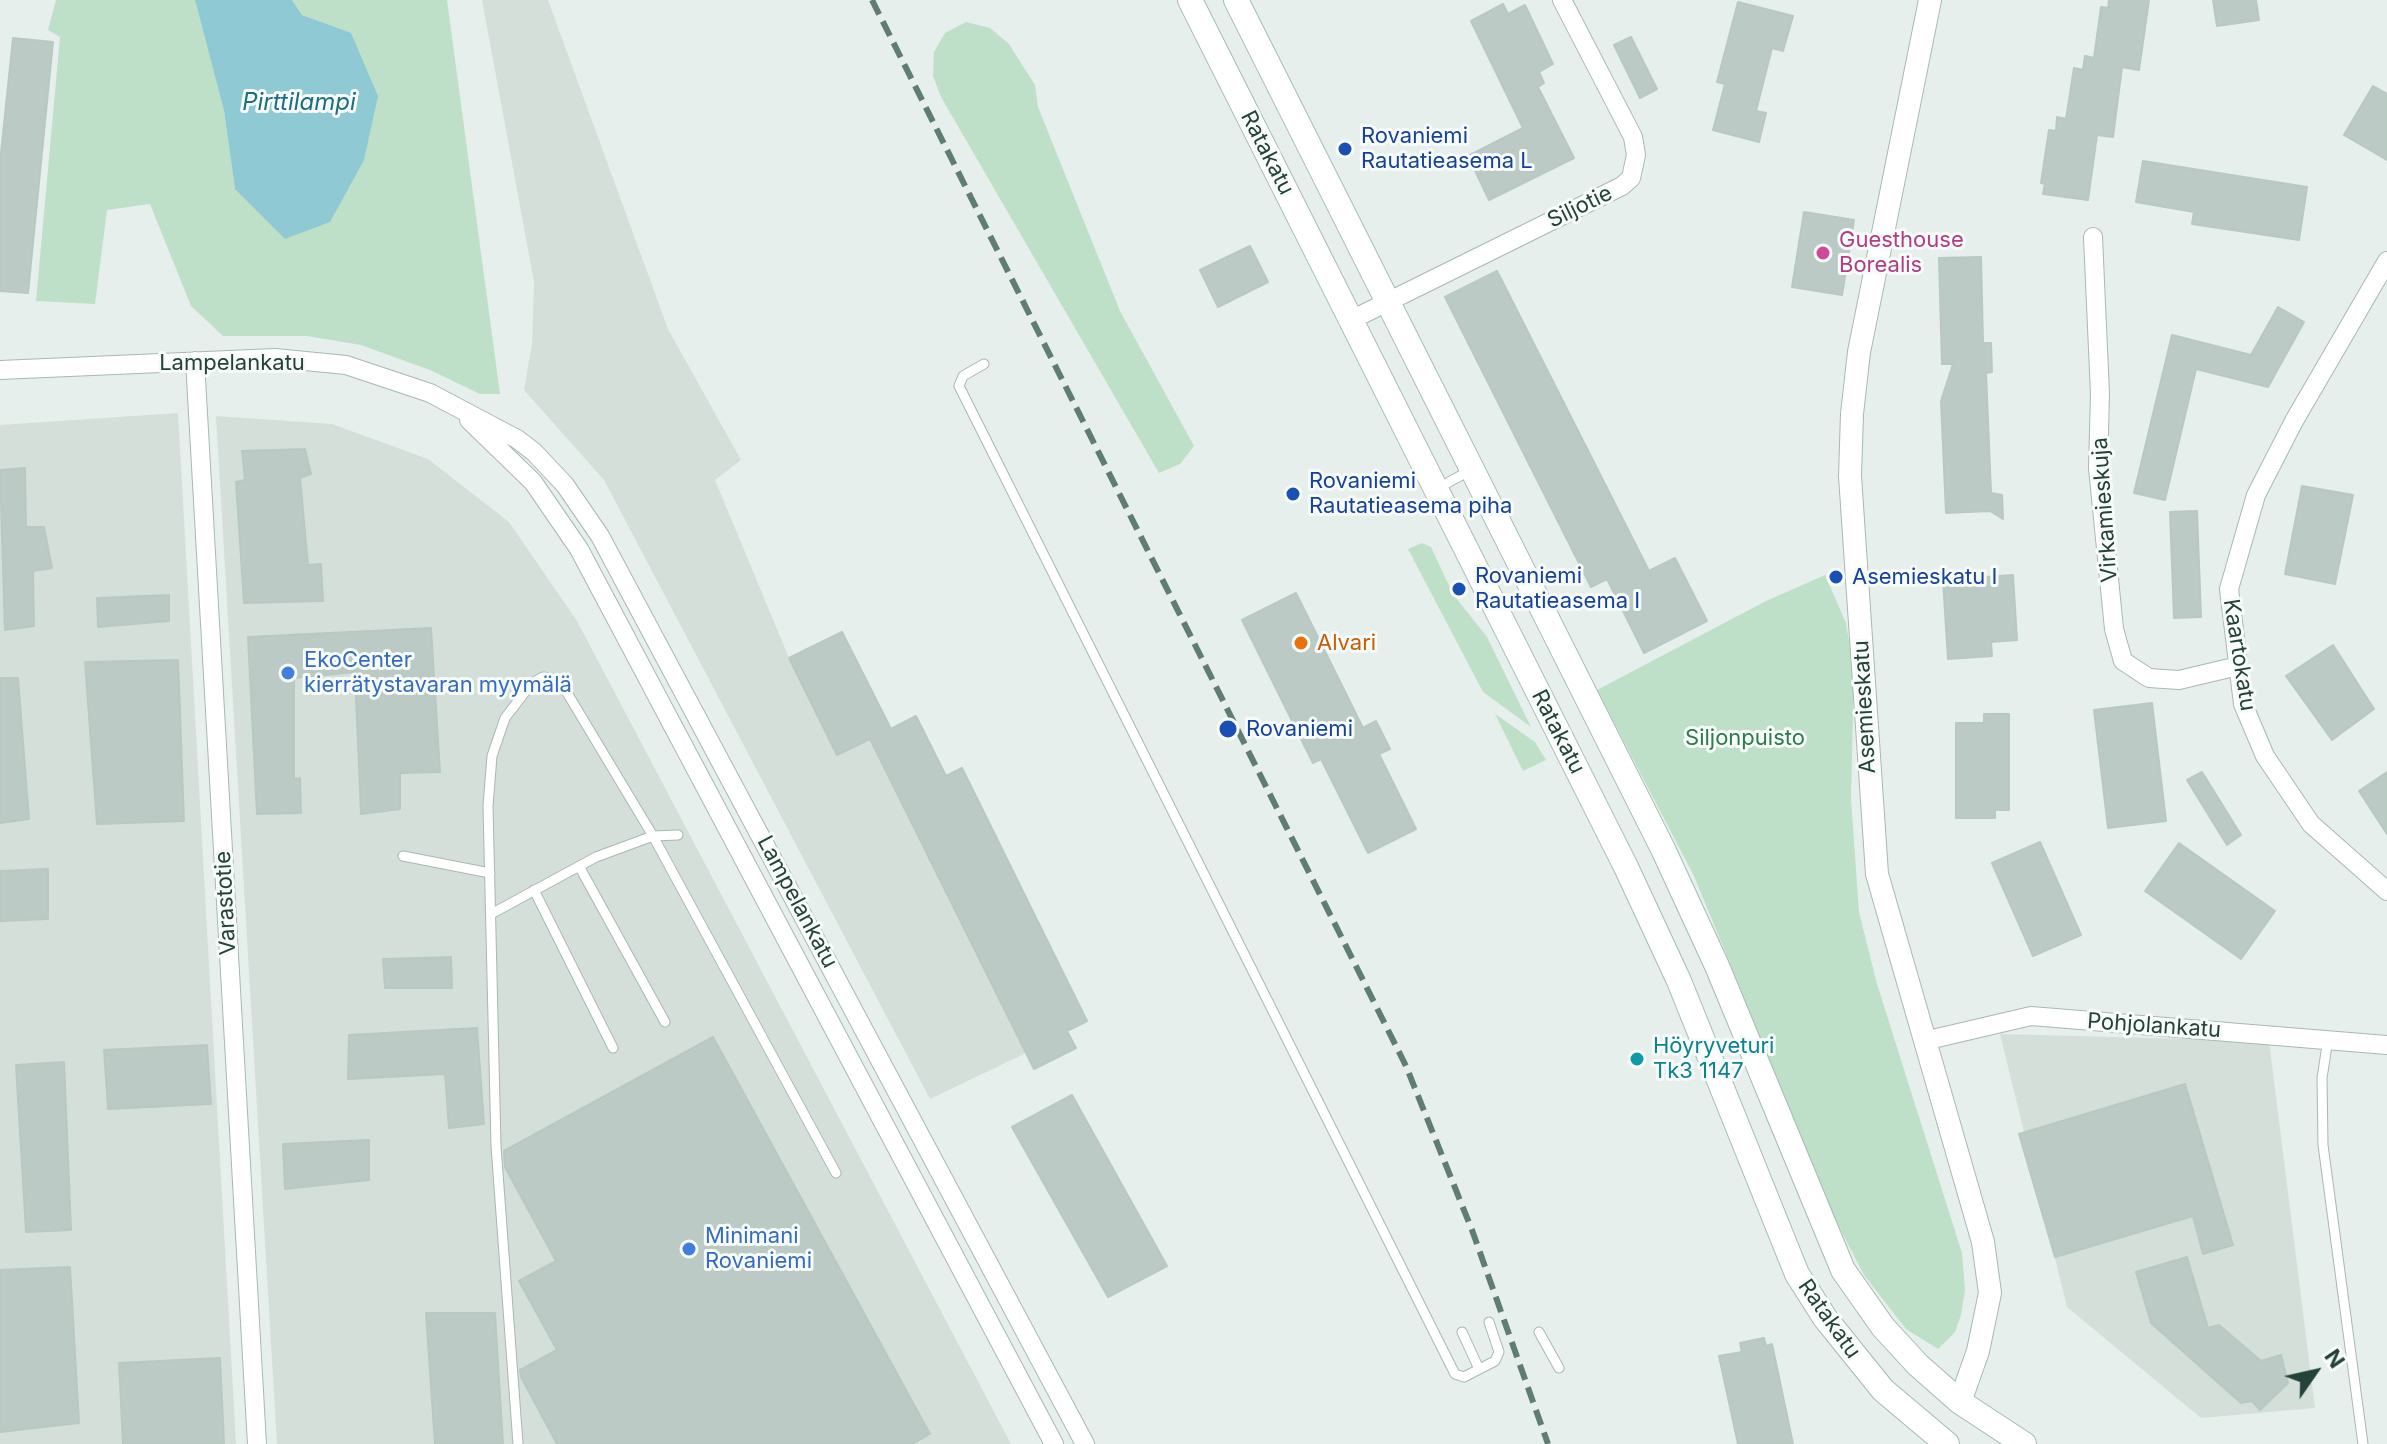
<!DOCTYPE html>
<html>
<head>
<meta charset="utf-8">
<style>
	body { margin:0 }
	#map { position:relative; width:2387px; height:1444px; overflow:hidden; background:#e6efeb; font-family:Inter,sans-serif }
	canvas { display:block }
	.north { position:absolute; left:2275px; top:1332px; width:80px; height:80px; -webkit-text-stroke:6px #f7fbf9; paint-order:stroke; rotate:56deg; font-size:22px; font-weight:700; line-height:32px; text-align:center; color:#24423a }
	.north::after { content:''; display:block; margin:auto; width:28px; height:36px; background:#24423a; clip-path:polygon(50% 0,100% 100%,50% 72%,0 100%) }
</style>
</head>
<body>
<div id="map">
<canvas width="2387" height="1444"></canvas>
<div class="north">N</div>
</div>
<script>
const ctx = document.querySelector('canvas').getContext('2d');
ctx.lineJoin = 'round';
function fillPath(path, color) { ctx.fillStyle = color; ctx.fill(path, 'evenodd'); }
const toPath = rows => new Path2D(rows.map(r => 'M' + r).join(''));
function stroke(path, color, width, dash) { ctx.strokeStyle = color; ctx.lineWidth = width; ctx.lineCap = dash ? 'butt' : 'round'; ctx.setLineDash(dash || []); ctx.stroke(path); }
function write(font, color, halo, rows, align = 'center') {
  ctx.font = font + ' Inter,sans-serif'; ctx.lineWidth = 6; ctx.setLineDash([]); ctx.textBaseline = 'middle'; ctx.strokeStyle = halo; ctx.fillStyle = color; for (const [text, x, y, turn = 0] of rows) {
    ctx.save(); ctx.translate(x, y); ctx.rotate((+turn || 0) * Math.PI / 180); ctx.textAlign = isNaN(turn) ? turn : align; if (halo) ctx.strokeText(text, 0, 0); ctx.fillText(text, 0, 0); ctx.restore();
  }
}
fillPath(toPath([
	[482,0,548,0,668,329,741,460,715,480,789,658,837,755,870,739,1026,1053,930,1099,604,480,524,390,532,344,534,282],
	[178,413,236,1444,0,1444,0,425],
	[216,416,332,424,428,459,509,522,577,621,1011,1444,277,1444],
	[2000,1034,2269,1041,2315,1408,2201,1418,2067,1307]
]), '#d4dfda');
fillPath(toPath([
	[56,0,195,0,224,111,235,189,351,34,302,15,292,0,447,0,500,394,480,394,430,370,361,345,307,336,223,336,191,306,150,204,107,210,95,304,36,301,60,37,48,30],
	[966,22,990,28,1009,44,1035,85,1038,107,1120,311,1194,446,1180,464,1159,473,941,97,933,76,934,52,945,33],
	[1422,543,1431,547,1453,594,1487,637,1531,727,1483,692,1408,549],
	[1825,575,1846,623,1854,672,1851,799,1859,912,1877,984,1962,1253,1965,1290,1961,1315,1955,1332,1938,1349,1906,1329,1864,1275,1836,1221,1694,876,1597,690,1766,601],
	[1495,714,1535,742,1546,760,1523,771]
]), '#bfe0c8');
fillPath(toPath([
	[195,0,292,0,302,15,351,33,378,96,364,160,330,222,285,239,235,189,224,111]
]), '#8ec9d4');
const building = toPath([
	[2109,0,2149,0,2139,70,2122,67,2113,137,2097,135,2088,200,2043,194,2045,184,2041,183,2049,130,2056,131,2057,117,2066,119,2074,68,2083,70,2085,56,2094,58,2101,7,2108,8,2109,0],
	[2213,0,2256,0,2259,20,2217,26,2213,0],
	[1738,2,1793,16,1783,51,1772,48,1756,111,1766,113,1759,142,1713,130,1725,84,1717,82,1738,2],
	[1503,4,1508,14,1525,5,1553,64,1539,72,1544,83,1538,87,1574,158,1489,200,1468,156,1523,128,1471,21,1503,4],
	[1631,37,1657,89,1640,98,1614,45,1631,37],
	[13,38,53,42,28,293,0,291,0,163,13,38],
	[2373,86,2387,94,2387,160,2344,135,2373,86],
	[2143,161,2307,187,2299,240,2192,224,2194,212,2136,202,2143,161],
	[1804,212,1854,220,1842,295,1792,287,1804,212],
	[1250,246,1268,282,1218,307,1200,270,1250,246],
	[1981,257,1983,343,1991,343,1992,372,1986,373,1991,493,2002,495,2003,519,1990,511,1946,513,1941,401,1953,364,1942,364,1939,258,1981,257],
	[1497,271,1649,571,1675,558,1707,621,1644,653,1607,579,1591,587,1445,297,1497,271],
	[2278,307,2304,322,2268,387,2196,369,2165,500,2134,493,2172,335,2251,355,2278,307],
	[305,449,311,474,300,478,308,565,321,564,323,601,244,603,236,482,245,480,242,451,305,449],
	[25,468,26,527,44,527,52,568,33,571,34,626,5,630,0,470,25,468],
	[2302,486,2353,495,2335,584,2285,574,2302,486],
	[2197,511,2201,617,2174,618,2170,512,2197,511],
	[2013,575,2017,640,1991,642,1992,656,1948,659,1943,580,2013,575],
	[1296,593,1363,728,1376,721,1390,749,1379,754,1416,829,1368,853,1321,759,1313,763,1242,620,1296,593],
	[169,595,169,621,98,627,97,598,169,595],
	[431,628,440,772,400,773,400,809,361,814,355,672,294,678,294,779,300,778,301,813,257,814,248,637,431,628],
	[842,632,891,729,916,716,946,776,962,768,1087,1021,1067,1031,1076,1048,1034,1069,870,739,837,755,789,658,842,632],
	[2333,645,2374,709,2332,740,2286,676,2333,645],
	[178,660,184,821,97,824,85,662,178,660],
	[0,678,18,678,29,819,0,823,0,678],
	[2152,703,2166,821,2108,828,2094,710,2152,703],
	[1984,714,2009,714,2009,810,1995,810,1995,818,1956,818,1956,723,1984,723,1984,714],
	[2202,772,2241,835,2227,845,2187,780,2202,772],
	[2387,772,2387,834,2359,791,2387,772],
	[2040,842,2081,935,2033,956,1992,863,2040,842],
	[2179,843,2275,911,2241,959,2145,891,2179,843],
	[48,869,48,919,0,921,0,871,48,869],
	[451,957,452,988,385,988,383,959,451,957],
	[477,1028,484,1124,449,1128,445,1074,348,1079,349,1035,477,1028],
	[713,1037,930,1434,912,1444,557,1444,521,1377,520,1370,557,1350,519,1281,556,1261,505,1167,504,1151,713,1037],
	[207,1045,211,1104,108,1109,104,1050,207,1045],
	[64,1062,71,1230,26,1232,16,1065,64,1062],
	[2185,1084,2233,1245,2203,1254,2193,1216,2055,1257,2019,1134,2185,1084],
	[1072,1095,1167,1266,1108,1297,1012,1127,1072,1095],
	[369,1140,369,1180,285,1189,283,1144,369,1140],
	[2187,1257,2208,1328,2219,1325,2261,1361,2281,1355,2288,1383,2260,1410,2252,1401,2241,1403,2151,1323,2136,1272,2187,1257],
	[70,1267,79,1423,0,1432,0,1270,70,1267],
	[426,1313,495,1313,503,1444,435,1444,426,1313],
	[1764,1338,1766,1346,1772,1344,1793,1444,1738,1444,1719,1356,1742,1352,1740,1343,1764,1338],
	[220,1358,224,1444,123,1444,119,1363,220,1358]
]);
fillPath(building, '#bbcac4');
stroke(building, '#b8c9c2', 2);
const service = toPath([
	[984,364,963,376,959,386,1455,1374,1464,1377,1495,1361,1499,1352,1489,1322],
	[1438,488,1471,470],
	[403,856,490,873],
	[579,866,665,1022],
	[534,890,613,1048],
	[491,914,596,857,653,836,678,835],
	[2328,1039,2322,1078,2323,1145,2363,1444],
	[1462,1332,1479,1369],
	[1539,1332,1559,1368],
	[518,1444,496,1146,488,806,492,756,505,718,532,683,543,677,554,679,563,686,653,836,836,1173]
]);
const minor = toPath([
	[2093,237,2100,394,2098,468,2114,629,2123,661,2149,678,2179,680,2238,666],
	[2387,261,2294,421,2256,495,2229,589,2243,704,2265,756,2311,824,2387,891],
	[1351,320,1622,186,1631,178,1636,155,1633,137,1562,0],
	[195,361,257,1444],
	[0,370,275,358,346,365,430,393,517,439,534,452,565,485,600,536,1085,1444],
	[469,420,533,482,579,549,1054,1444],
	[1924,1041,2031,1016,2387,1045]
]);
const tertiary = toPath([
	[1930,0,1859,352,1852,414,1850,476,1877,874,1983,1242,1990,1293,1978,1351,1960,1402]
]);
const secondary = toPath([
	[1190,0,1626,867,1679,981,1797,1274,1825,1318,1883,1390,1947,1444],
	[1236,0,1663,849,1717,966,1843,1270,1883,1327,1918,1365,1960,1402,2024,1444]
]);
stroke(service, '#a8b8b2', 11);
stroke(minor, '#a8b8b2', 20);
stroke(tertiary, '#a8b8b2', 24);
stroke(secondary, '#a4bbb3', 26);
stroke(service, '#fff', 9);
stroke(minor, '#fff', 18);
stroke(tertiary, '#fff', 22);
stroke(secondary, '#fff', 24);
stroke(toPath([
	[872,0,1406,1066,1472,1230,1548,1444]
]), '#5f7d75', 6, [16, 8]);
for (const [x, y, r, color] of [
	[1345,149,8,"#1a4fb4"],
	[1823,253,8,"#d1479c"],
	[1293,494,8,"#1a4fb4"],
	[1836,577,8,"#1a4fb4"],
	[1459,589,8,"#1a4fb4"],
	[1301,643,8,"#e8710a"],
	[288,673,8,"#3f7fe0"],
	[1228,729,10,"#1a4fb4"],
	[1637,1059,8,"#0f9aa8"],
	[689,1249,8,"#3f7fe0"]
]) { const dot = new Path2D(); dot.arc(x, y, r, 0, 2 * Math.PI); ctx.fillStyle = color; ctx.fill(dot); stroke(dot, '#f7fbf9', 3); }
write('22px', '#164399', '#f7fbf9', [
	["Rovaniemi",1361,136],
	["Rautatieasema L",1361,161],
	["Rovaniemi",1309,481],
	["Rautatieasema piha",1309,506],
	["Rovaniemi",1475,576],
	["Rautatieasema I",1475,601],
	["Asemieskatu I",1852,577],
	["Rovaniemi",1246,729]
], 'left');
write('22px', '#24423a', '#f7fbf9', [
	["Ratakatu",1267,153,63],
	["Siljotie",1580,207,-26],
	["Lampelankatu",232,363],
	["Virkamieskuja",2105,510,-94],
	["Kaartokatu",2239,655,81],
	["Asemieskatu",1865,707,-93],
	["Ratakatu",1558,732,63],
	["Lampelankatu",797,902,62],
	["Varastotie",226,903,-93],
	["Pohjolankatu",2154,1026,4],
	["Ratakatu",1829,1319,55]
]);
write('22px', '#b23c85', '#f7fbf9', [
	["Guesthouse",1839,240],
	["Borealis",1839,265]
], 'left');
write('22px', '#c56008', '#f7fbf9', [
	["Alvari",1317,643]
], 'left');
write('22px', '#366cbe', '#f7fbf9', [
	["EkoCenter",304,660],
	["kierrätystavaran myymälä",304,685],
	["Minimani",705,1236],
	["Rovaniemi",705,1261]
], 'left');
write('22px', '#2d7a4b', '#f7fbf9', [
	["Siljonpuisto",1745,738]
]);
write('22px', '#0d838f', '#f7fbf9', [
	["Höyryveturi",1653,1046],
	["Tk3 1147",1653,1071]
], 'left');
write('italic 24px', '#1c6f80', '#f7fbf9', [
	["Pirttilampi",299,103]
]);
</script>
</body>
</html>
